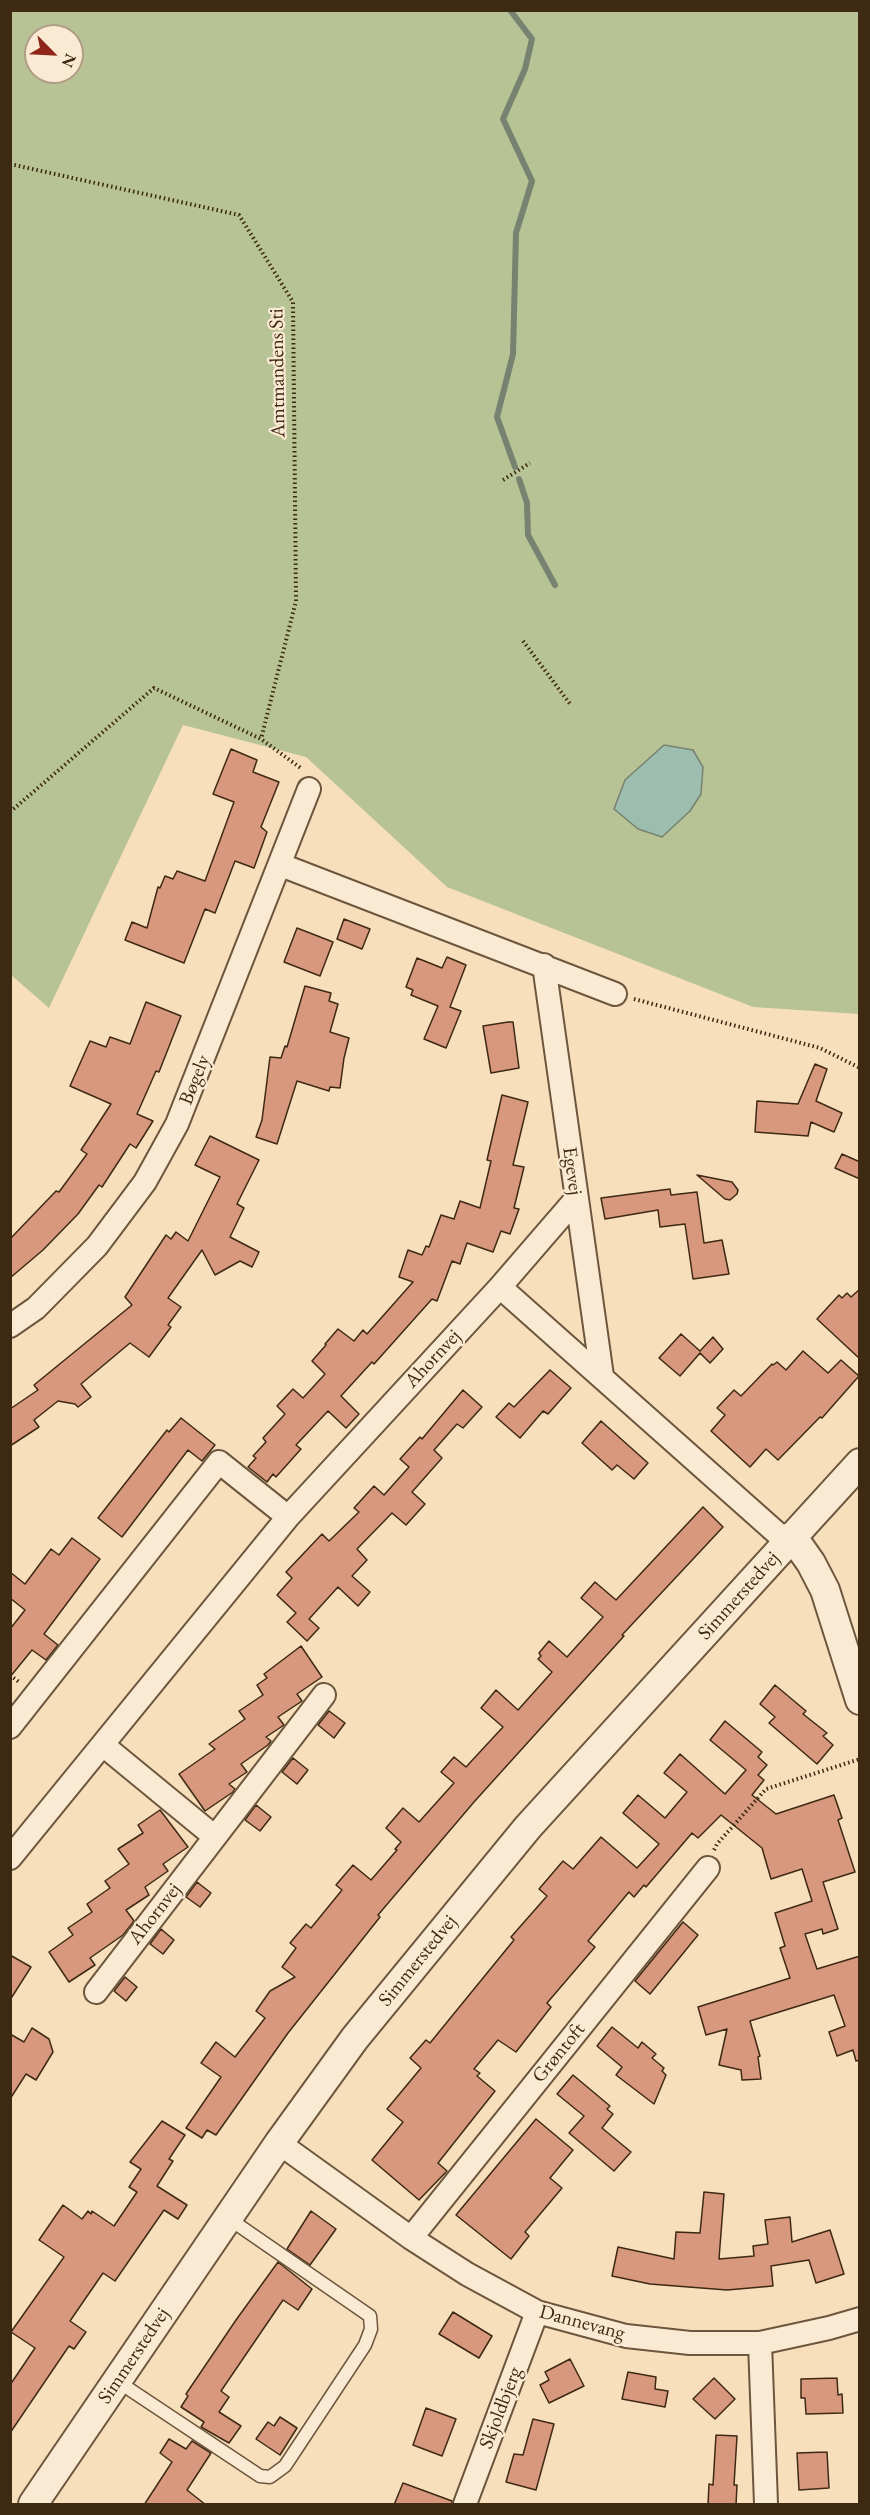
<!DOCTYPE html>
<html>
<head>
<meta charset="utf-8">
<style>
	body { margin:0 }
	#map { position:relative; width:870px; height:2515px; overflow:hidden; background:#f8dfbc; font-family:"EB Garamond",serif }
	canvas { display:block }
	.frame { position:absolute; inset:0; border:12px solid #3e2913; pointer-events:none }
	.north { position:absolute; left:24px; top:24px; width:60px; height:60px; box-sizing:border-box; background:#faead3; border:2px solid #af9d86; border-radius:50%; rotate:114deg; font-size:16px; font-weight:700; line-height:24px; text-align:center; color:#3e2913 }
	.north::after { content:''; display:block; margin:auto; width:21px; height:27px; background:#8f2418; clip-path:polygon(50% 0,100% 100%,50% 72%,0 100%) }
</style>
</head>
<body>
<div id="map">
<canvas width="870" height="2515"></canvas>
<div class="frame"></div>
<div class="north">N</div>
</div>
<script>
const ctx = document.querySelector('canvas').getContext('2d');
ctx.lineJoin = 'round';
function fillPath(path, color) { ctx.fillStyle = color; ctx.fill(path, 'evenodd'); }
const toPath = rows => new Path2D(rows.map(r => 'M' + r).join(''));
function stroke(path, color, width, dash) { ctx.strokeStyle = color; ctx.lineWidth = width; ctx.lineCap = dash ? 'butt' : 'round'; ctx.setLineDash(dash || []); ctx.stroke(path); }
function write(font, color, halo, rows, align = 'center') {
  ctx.font = font + ' "EB Garamond",serif'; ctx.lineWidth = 4.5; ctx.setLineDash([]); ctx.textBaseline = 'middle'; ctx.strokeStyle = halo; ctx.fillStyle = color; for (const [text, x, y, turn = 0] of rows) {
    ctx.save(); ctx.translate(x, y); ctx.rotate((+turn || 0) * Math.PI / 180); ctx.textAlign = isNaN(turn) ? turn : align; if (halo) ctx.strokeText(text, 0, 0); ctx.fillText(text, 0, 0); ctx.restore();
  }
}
fillPath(toPath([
	[11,11,859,11,859,1014,753,1007,447,887,306,757,183,725,49,1008,11,975],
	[36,36,72,36,72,72,36,72]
]), '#b7c395');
const water = toPath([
	[664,745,693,750,703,767,701,794,690,811,662,837,638,829,614,809,625,780,664,745]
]);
fillPath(water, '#9dbdae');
stroke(water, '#778270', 1.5);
stroke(toPath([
	[510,10,532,39,525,69,503,119,532,181,516,233,513,354,497,417,515,467],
	[519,479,527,503,528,535,555,585]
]), '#778270', 6);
const building = toPath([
	[231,749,257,760,253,772,279,782,261,827,267,832,254,868,235,861,215,913,205,909,184,963,125,940,132,922,147,928,158,887,160,888,165,876,173,879,177,871,205,881,234,802,213,794,231,749],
	[344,919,370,929,362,949,337,939,344,919],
	[297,928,333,942,320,976,284,962,297,928],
	[447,957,466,965,450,1007,461,1011,446,1048,424,1039,438,1006,411,995,413,990,406,987,417,958,442,968,447,957],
	[305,986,331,993,329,1001,338,1004,330,1032,349,1038,344,1058,340,1088,330,1087,329,1091,297,1081,277,1144,256,1137,262,1120,270,1057,281,1058,285,1046,287,1047,305,986],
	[146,1002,181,1016,159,1072,156,1071,137,1114,153,1121,136,1148,130,1144,102,1187,99,1185,78,1214,43,1250,10,1278,10,1239,56,1191,59,1192,87,1154,81,1150,111,1104,70,1086,90,1041,106,1047,110,1037,130,1044,146,1002],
	[508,1022,513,1022,519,1068,491,1073,483,1026,508,1022],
	[815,1064,827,1069,816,1101,842,1113,834,1132,811,1122,808,1136,755,1132,757,1101,798,1104,815,1064],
	[502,1095,528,1102,513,1165,524,1167,514,1208,519,1209,510,1234,501,1231,493,1252,467,1243,460,1264,452,1261,437,1301,432,1299,374,1364,372,1362,341,1396,359,1414,346,1428,328,1411,296,1445,301,1449,276,1477,273,1474,267,1482,248,1467,256,1458,253,1456,266,1442,263,1438,285,1414,277,1406,293,1389,303,1398,325,1374,312,1361,326,1345,325,1344,338,1329,354,1341,363,1330,367,1334,413,1282,399,1277,408,1250,422,1255,426,1246,429,1247,441,1215,454,1219,460,1201,480,1208,491,1161,487,1160,502,1095],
	[210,1136,259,1160,237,1204,244,1208,230,1237,259,1252,252,1267,240,1261,215,1275,202,1250,168,1298,181,1307,168,1325,171,1327,149,1357,130,1343,81,1384,91,1397,78,1407,75,1404,58,1401,34,1420,39,1427,10,1446,10,1409,38,1390,34,1385,132,1305,125,1297,166,1235,171,1239,176,1232,188,1241,220,1177,195,1165,210,1136],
	[842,1154,860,1162,860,1179,835,1168,842,1154],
	[697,1175,732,1182,738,1190,737,1194,730,1200,725,1199,697,1175],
	[670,1189,671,1195,697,1192,704,1243,722,1240,729,1274,693,1279,685,1224,660,1227,658,1210,605,1219,601,1198,670,1189],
	[860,1289,860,1359,817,1319,839,1295,842,1298,847,1293,851,1297,860,1289],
	[681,1334,700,1351,713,1337,723,1349,710,1363,700,1353,680,1376,659,1358,681,1334],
	[803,1351,828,1373,841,1360,859,1376,822,1418,820,1417,778,1460,766,1449,750,1467,711,1431,725,1415,717,1408,734,1390,741,1396,772,1364,773,1365,777,1362,786,1370,803,1351],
	[550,1370,571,1388,548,1414,543,1411,520,1438,496,1417,509,1403,514,1407,550,1370],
	[463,1390,482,1407,463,1428,457,1424,434,1450,442,1458,412,1492,425,1504,406,1525,392,1513,357,1549,367,1560,352,1576,370,1592,358,1606,338,1587,309,1619,319,1628,307,1641,287,1622,296,1613,277,1595,292,1578,286,1572,322,1534,329,1541,359,1512,354,1508,374,1486,384,1495,409,1467,400,1459,420,1437,422,1439,463,1390],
	[181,1418,215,1445,202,1461,188,1450,122,1537,98,1518,167,1430,169,1432,181,1418],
	[601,1421,648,1463,634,1479,617,1465,612,1470,582,1443,601,1421],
	[703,1507,723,1527,622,1635,624,1636,474,1802,378,1915,380,1917,288,2033,216,2135,207,2130,202,2138,186,2128,221,2077,201,2063,216,2042,235,2057,265,2018,256,2011,270,1991,295,1977,282,1967,296,1948,290,1943,306,1924,311,1928,342,1890,336,1885,353,1865,371,1880,397,1850,395,1849,401,1842,386,1828,403,1808,419,1822,454,1783,441,1772,454,1757,466,1767,503,1727,481,1708,496,1690,518,1710,552,1672,538,1659,541,1656,539,1653,549,1641,567,1657,603,1617,581,1598,595,1582,616,1600,703,1507],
	[72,1538,100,1559,44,1634,58,1645,46,1660,32,1650,10,1677,10,1629,25,1610,10,1598,10,1572,25,1584,51,1549,59,1555,72,1538],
	[301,1646,322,1677,297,1694,302,1701,278,1717,284,1725,266,1737,271,1741,268,1745,241,1764,247,1772,229,1784,235,1789,233,1792,205,1811,179,1774,215,1749,209,1744,245,1719,239,1711,263,1695,257,1685,267,1678,264,1674,301,1646],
	[775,1685,806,1711,803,1714,827,1733,823,1736,833,1745,817,1764,769,1723,775,1717,760,1704,775,1685],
	[329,1711,345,1723,334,1738,318,1725,329,1711],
	[725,1721,762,1752,758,1757,767,1765,758,1775,764,1780,752,1795,776,1814,834,1795,842,1818,838,1820,855,1872,823,1882,838,1929,823,1934,822,1929,805,1934,817,1969,860,1956,860,2060,856,2061,853,2050,837,2056,829,2032,845,2026,834,1995,750,2021,760,2056,758,2057,761,2079,742,2080,741,2070,719,2065,727,2029,706,2035,698,2007,790,1978,780,1948,785,1946,775,1913,812,1901,802,1869,771,1879,762,1848,721,1815,698,1838,692,1833,646,1887,644,1885,634,1897,629,1892,588,1941,595,1947,547,2003,551,2007,516,2052,498,2040,474,2069,480,2073,477,2076,495,2091,438,2163,447,2171,419,2200,372,2160,403,2122,387,2109,421,2068,410,2058,426,2040,430,2043,514,1940,511,1937,547,1896,539,1889,563,1861,573,1869,601,1837,637,1868,659,1844,623,1813,638,1795,665,1818,687,1792,664,1773,680,1754,725,1794,746,1770,710,1740,725,1721],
	[293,1758,308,1770,297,1784,282,1772,293,1758],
	[256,1805,271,1817,260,1831,245,1820,256,1805],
	[160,1810,188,1847,163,1864,168,1871,145,1887,149,1895,126,1910,134,1921,123,1935,90,1958,95,1965,69,1982,49,1952,73,1935,68,1928,92,1912,87,1904,110,1888,105,1881,129,1864,118,1849,143,1833,138,1825,160,1810],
	[197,1882,211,1893,200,1907,186,1897,197,1882],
	[683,1922,698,1935,650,1994,635,1981,683,1922],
	[161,1929,174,1940,163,1954,150,1944,161,1929],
	[10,1955,31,1967,10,2000,10,1955],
	[125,1977,137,1987,126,2001,114,1991,125,1977],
	[612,2027,638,2048,642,2042,656,2054,652,2058,664,2068,662,2071,666,2075,654,2104,616,2075,622,2067,597,2046,612,2027],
	[32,2028,49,2039,53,2052,36,2080,26,2074,10,2099,10,2034,24,2042,32,2028],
	[573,2075,610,2106,607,2109,613,2114,602,2128,631,2152,614,2171,569,2133,584,2116,557,2094,573,2075],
	[536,2119,573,2150,550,2178,562,2188,525,2232,529,2236,511,2259,456,2215,536,2119],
	[162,2121,185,2135,169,2159,173,2161,157,2186,187,2205,178,2219,164,2210,115,2281,103,2273,70,2321,86,2332,74,2349,69,2346,10,2433,10,2385,35,2348,11,2332,64,2257,39,2240,63,2205,82,2219,88,2211,91,2214,92,2211,114,2226,137,2192,129,2187,141,2169,130,2162,162,2121],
	[704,2192,724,2194,719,2259,754,2256,753,2246,768,2244,765,2220,790,2217,792,2242,830,2230,844,2274,816,2283,809,2260,771,2266,773,2286,727,2290,650,2284,612,2276,618,2247,674,2259,676,2232,700,2233,704,2192],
	[311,2211,336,2229,310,2265,287,2249,311,2211],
	[278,2262,312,2289,298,2310,283,2300,221,2391,229,2397,219,2412,241,2426,229,2443,201,2427,204,2422,181,2407,188,2396,186,2394,236,2320,278,2262],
	[453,2312,492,2336,479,2358,439,2334,453,2312],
	[570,2359,584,2386,549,2403,540,2385,549,2380,545,2372,570,2359],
	[628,2372,656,2377,655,2389,668,2391,665,2407,622,2399,628,2372],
	[714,2378,735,2399,715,2419,693,2399,714,2378],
	[837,2378,838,2395,842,2394,843,2413,806,2414,805,2398,801,2398,801,2379,837,2378],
	[426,2408,456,2419,442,2456,413,2445,426,2408],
	[280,2417,297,2428,280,2455,256,2439,268,2422,274,2426,280,2417],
	[533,2419,554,2424,536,2490,506,2482,514,2454,523,2455,533,2419],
	[716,2435,737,2436,734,2485,737,2485,736,2505,708,2505,709,2484,713,2485,716,2435],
	[169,2439,186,2449,192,2441,211,2453,187,2490,206,2505,144,2505,172,2462,160,2453,169,2439],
	[827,2452,829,2488,799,2490,797,2453,827,2452],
	[403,2483,452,2501,452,2505,394,2505,403,2483]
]);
fillPath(building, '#d8987e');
stroke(building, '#3e2913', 1.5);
const service = toPath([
	[117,2381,260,2476,270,2477,285,2466,365,2345,371,2329,370,2316,228,2218]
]);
const minor = toPath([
	[281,865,615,994],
	[544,965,602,1376],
	[500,1287,788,1543],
	[10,1326,36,1308,97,1246,145,1182,177,1124,309,789],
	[10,1727,219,1462,288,1517],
	[103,1745,215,1837],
	[10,1858,288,1517,500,1287,576,1199],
	[96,1992,324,1695],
	[279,2143,411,2238,467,2274,537,2312,626,2336,690,2343,760,2343,829,2328,860,2319],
	[411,2238,708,1868],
	[760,2343,766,2504],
	[465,2504,537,2312]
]);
const tertiary = toPath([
	[792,1536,811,1563,825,1590,860,1700],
	[33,2504,279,2143,355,2038,528,1827,860,1463]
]);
stroke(service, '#6c563d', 15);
stroke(minor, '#6c563d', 26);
stroke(tertiary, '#6c563d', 32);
stroke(toPath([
	[10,164,239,215,293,302,296,601,261,739],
	[503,480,530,463],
	[523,641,570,704],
	[10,812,154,688,261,739,302,769],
	[634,999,820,1048,860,1068],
	[10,1675,19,1682],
	[714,1850,717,1844,766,1789,860,1759]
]), '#3e2913', 4, [1.5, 3]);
stroke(service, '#faead3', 12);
stroke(minor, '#faead3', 22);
stroke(tertiary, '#faead3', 28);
write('20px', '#3e2913', '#faead3', [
	["Amtmandens Sti",278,373,-91],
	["Bøgely",195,1080,-68],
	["Egevej",572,1171,82],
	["Ahornvej",433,1359,-47],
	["Simmerstedvej",739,1596,-48],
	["Ahornvej",155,1914,-52],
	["Simmerstedvej",418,1961,-51],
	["Grøntoft",559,2053,-51],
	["Dannevang",582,2323,15],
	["Simmerstedvej",134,2356,-56],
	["Skjoldbjerg",501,2408,-69]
]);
</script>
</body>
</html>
